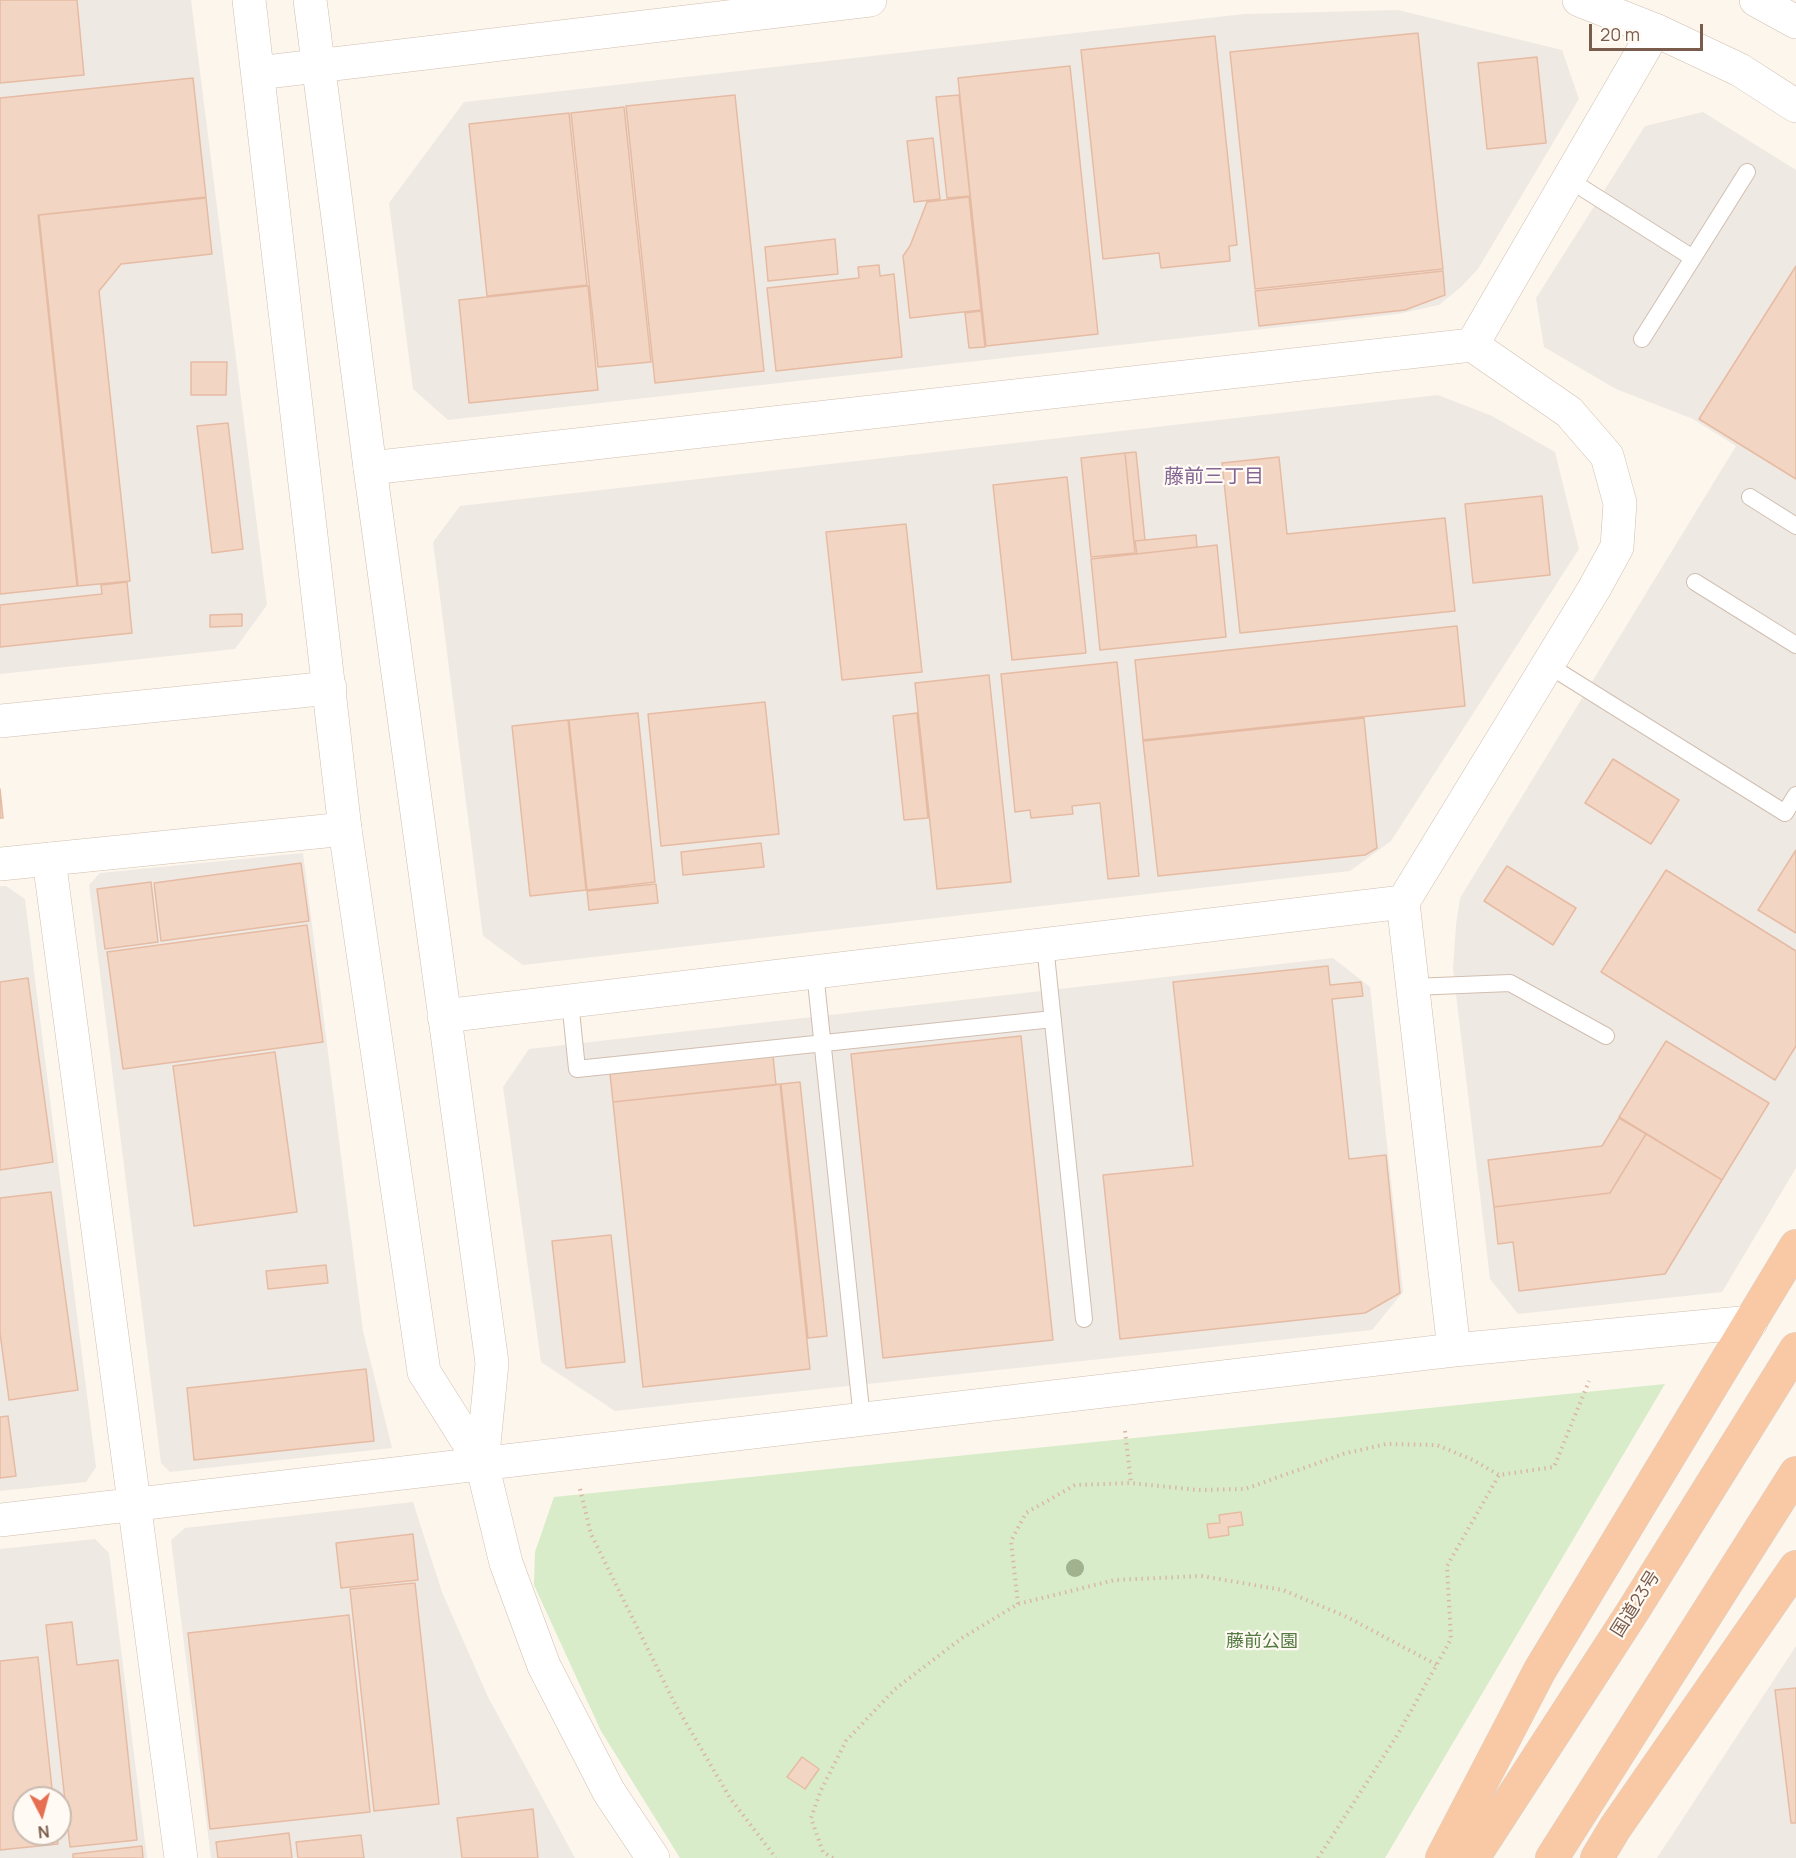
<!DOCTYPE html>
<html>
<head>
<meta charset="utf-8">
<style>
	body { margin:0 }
	#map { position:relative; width:1796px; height:1858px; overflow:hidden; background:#fdf6ec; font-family:Manrope,sans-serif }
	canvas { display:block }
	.north { position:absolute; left:12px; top:1786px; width:60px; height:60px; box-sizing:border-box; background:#fffaf3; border:2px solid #cabbb1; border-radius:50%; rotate:174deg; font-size:16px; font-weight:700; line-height:24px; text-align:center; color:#7a5c4d }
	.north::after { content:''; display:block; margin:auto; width:21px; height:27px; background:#e76f51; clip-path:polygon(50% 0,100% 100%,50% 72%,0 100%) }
	.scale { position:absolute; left:1589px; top:24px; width:114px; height:27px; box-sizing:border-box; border:3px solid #7a5c4d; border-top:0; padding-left:8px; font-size:18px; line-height:21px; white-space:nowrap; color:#7a5c4d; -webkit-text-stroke:4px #fffaf3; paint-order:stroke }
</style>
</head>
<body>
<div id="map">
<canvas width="1796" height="1858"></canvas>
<div class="north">N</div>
<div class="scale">20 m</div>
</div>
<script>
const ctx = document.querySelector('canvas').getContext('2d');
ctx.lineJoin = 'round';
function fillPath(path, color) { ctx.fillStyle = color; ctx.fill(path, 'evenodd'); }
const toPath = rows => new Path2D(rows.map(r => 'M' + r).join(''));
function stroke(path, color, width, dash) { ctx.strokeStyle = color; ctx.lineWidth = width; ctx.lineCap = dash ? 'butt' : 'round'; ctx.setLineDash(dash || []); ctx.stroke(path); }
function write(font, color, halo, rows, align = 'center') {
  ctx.font = font + ' Manrope,"Noto Sans JP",sans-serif'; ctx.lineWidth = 4.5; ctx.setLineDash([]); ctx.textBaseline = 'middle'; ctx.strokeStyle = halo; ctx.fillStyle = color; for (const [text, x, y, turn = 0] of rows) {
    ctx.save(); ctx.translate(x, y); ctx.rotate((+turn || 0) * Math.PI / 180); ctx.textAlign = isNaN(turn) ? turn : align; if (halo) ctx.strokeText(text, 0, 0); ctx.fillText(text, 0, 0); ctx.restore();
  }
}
fillPath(toPath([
	[0,0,191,0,267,605,235,649,0,674],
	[1398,10,1562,50,1579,99,1478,269,1461,287,1439,305,1398,314,448,420,413,389,389,203,464,102,1244,14],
	[1703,112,1796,170,1796,1168,1722,1292,1518,1314,1490,1279,1453,969,1456,925,1460,898,1736,446,1693,419,1616,389,1544,347,1536,298,1645,126],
	[1438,395,1492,416,1555,452,1579,549,1391,841,1350,871,523,965,483,936,433,542,460,506],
	[303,853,363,1331,392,1448,170,1472,161,1463,89,885,100,873],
	[0,886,6,886,25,899,96,1467,86,1482,0,1491],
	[1333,958,1370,987,1403,1292,1372,1330,615,1411,541,1362,503,1087,529,1049],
	[413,1502,442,1592,488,1697,575,1858,211,1858,171,1540,185,1528],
	[95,1539,109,1553,147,1858,0,1858,0,1549],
	[24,1798,60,1798,60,1834,24,1834],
	[1796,1646,1796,1858,1657,1858]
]), '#efe9e4');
fillPath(toPath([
	[1665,1384,1385,1858,680,1858,601,1731,534,1585,535,1552,554,1497]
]), '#d8ecc9');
const building = toPath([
	[0,0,77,0,84,75,0,83,0,0],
	[1418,33,1443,269,1255,289,1230,52,1418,33],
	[1215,36,1237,245,1229,246,1230,261,1161,268,1159,253,1103,259,1081,50,1215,36],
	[1537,57,1546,143,1487,149,1478,63,1537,57],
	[1070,66,1098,334,986,346,958,78,1070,66],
	[193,78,206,197,38,215,77,586,0,594,0,98,193,78],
	[735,95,764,371,655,383,626,106,735,95],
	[959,95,970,196,947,198,936,97,959,95],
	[624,107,651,362,598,367,571,113,624,107],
	[569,113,587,285,487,296,469,124,569,113],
	[933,138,940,199,914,202,907,141,933,138],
	[969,197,981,310,910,318,903,256,910,246,927,202,969,197],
	[206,198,212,254,121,264,99,291,130,581,78,586,39,215,206,198],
	[835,239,838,274,768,281,765,247,835,239],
	[879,265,880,276,894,274,902,357,776,371,767,288,859,278,858,267,879,265],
	[1796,266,1796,479,1699,419,1796,266],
	[1443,271,1445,295,1405,310,1259,326,1255,291,1443,271],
	[588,286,598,390,469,403,459,300,588,286],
	[981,311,985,347,969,348,965,313,981,311],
	[191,362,227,362,226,395,191,395,191,362],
	[228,423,243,549,212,553,197,426,228,423],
	[1136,452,1145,540,1134,541,1125,453,1136,452],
	[1125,453,1135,553,1091,557,1081,458,1125,453],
	[1279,457,1287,534,1445,518,1455,611,1240,633,1222,463,1279,457],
	[1067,477,1086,653,1012,660,993,485,1067,477],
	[1542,496,1550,575,1473,583,1465,504,1542,496],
	[906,524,922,672,842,680,826,532,906,524],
	[1196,535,1197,547,1137,554,1135,541,1196,535],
	[1217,545,1226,637,1100,650,1091,559,1217,545],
	[127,582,132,633,0,647,0,605,102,594,101,585,127,582],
	[242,614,242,626,210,627,210,615,242,614],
	[1457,626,1465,706,1143,740,1135,660,1457,626],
	[1117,662,1139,876,1108,879,1100,803,1072,806,1073,814,1031,818,1030,810,1015,812,1001,674,1117,662],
	[989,675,1011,882,937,889,915,683,989,675],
	[765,702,779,834,661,846,648,714,765,702],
	[638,713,655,882,587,890,569,720,638,713],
	[917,713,928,818,904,820,893,716,917,713],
	[1364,718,1377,848,1365,855,1158,876,1143,741,1364,718],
	[568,720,586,890,530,896,512,726,568,720],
	[1613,759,1679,800,1651,844,1585,803,1613,759],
	[0,789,3,818,0,818,0,789],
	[761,843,764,867,683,875,681,852,761,843],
	[1796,850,1796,933,1758,910,1796,850],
	[301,863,309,921,161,941,154,883,301,863],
	[1507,866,1576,908,1553,945,1484,901,1507,866],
	[1666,870,1796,951,1796,1046,1775,1080,1601,972,1666,870],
	[151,882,158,942,105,949,97,889,151,882],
	[656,884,658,903,589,910,587,891,656,884],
	[307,925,323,1042,123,1069,107,952,307,925],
	[1328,966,1330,985,1361,982,1363,996,1332,999,1349,1159,1386,1155,1400,1293,1365,1313,1120,1339,1103,1175,1193,1166,1173,982,1328,966],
	[28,978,53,1162,0,1170,0,982,28,978],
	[1021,1036,1053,1340,883,1358,851,1054,1021,1036],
	[1666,1041,1769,1103,1722,1180,1619,1117,1666,1041],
	[275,1052,297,1212,194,1226,173,1066,275,1052],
	[773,1056,776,1085,613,1102,610,1074,773,1056],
	[800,1082,827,1336,808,1338,781,1084,800,1082],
	[780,1084,810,1369,643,1387,613,1102,780,1084],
	[1619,1118,1646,1134,1610,1193,1494,1207,1488,1160,1602,1146,1619,1118],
	[1646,1134,1722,1180,1665,1274,1519,1291,1513,1242,1498,1244,1494,1207,1610,1193,1646,1134],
	[51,1192,78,1390,9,1400,0,1333,0,1198,51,1192],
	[611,1235,625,1362,566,1368,552,1241,611,1235],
	[326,1265,328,1283,268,1289,266,1271,326,1265],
	[366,1369,374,1441,194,1460,187,1388,366,1369],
	[8,1416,16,1476,0,1478,0,1417,8,1416],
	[1241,1512,1243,1525,1228,1527,1229,1535,1209,1538,1207,1524,1220,1523,1219,1515,1241,1512],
	[413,1534,418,1580,341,1588,336,1543,413,1534],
	[415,1583,439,1804,374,1811,350,1589,415,1583],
	[349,1615,370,1812,210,1829,188,1633,349,1615],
	[72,1622,77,1665,118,1660,137,1840,70,1847,46,1625,72,1622],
	[38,1657,53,1798,24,1798,24,1834,57,1834,58,1844,0,1850,0,1661,38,1657],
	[1796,1688,1796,1823,1791,1823,1775,1690,1796,1688],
	[802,1757,819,1769,805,1789,787,1777,802,1757],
	[533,1809,538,1858,462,1858,457,1818,533,1809],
	[289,1833,292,1858,218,1858,216,1842,289,1833],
	[361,1835,364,1858,298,1858,296,1842,361,1835],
	[142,1846,143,1858,73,1858,73,1854,142,1846]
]);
fillPath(building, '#f3d5c3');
stroke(building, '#e6bba3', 1.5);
const service = toPath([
	[1568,179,1693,258],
	[1642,339,1747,172],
	[1750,497,1796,526],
	[1695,582,1796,645],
	[1548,665,1785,813,1796,795],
	[1045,945,1084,1319],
	[815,972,862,1419],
	[1413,987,1510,983,1606,1036],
	[570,1001,577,1069,1053,1019]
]);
const minor = toPath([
	[1472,345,1655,30],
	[370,468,1472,345,1569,412,1607,456,1620,503,1617,547,1594,589,1403,902,1454,1350],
	[0,721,330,688],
	[49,859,181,1858],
	[0,864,345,829],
	[444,1016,1403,902],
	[482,1464,506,1563,544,1666,609,1792,653,1858],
	[0,1520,1454,1350,1751,1322]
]);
const tertiary = toPath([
	[249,0,345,829,424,1372,482,1464],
	[310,0,370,468,492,1363,482,1464],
	[1579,0,1655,30,1740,70,1796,106],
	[1756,0,1796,22],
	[258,73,870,0]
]);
const trunk = toPath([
	[1442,1858,1540,1670,1796,1246],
	[1473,1858,1633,1611,1796,1349],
	[1552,1858,1796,1473],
	[1597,1858,1615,1828,1796,1567]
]);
stroke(service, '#d1beb0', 18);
stroke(minor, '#d1beb0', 34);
stroke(tertiary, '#d1beb0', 34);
stroke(trunk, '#dad1cd', 34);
stroke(toPath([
	[1125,1431,1131,1483],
	[580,1489,591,1534,675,1704,730,1798,776,1858],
	[1018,1604,1011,1541,1026,1513,1075,1485,1131,1483,1198,1490,1245,1489,1343,1454,1386,1444,1437,1445,1473,1460,1499,1475],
	[833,1858,823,1852,811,1818,821,1790,846,1741,895,1689,962,1638,1018,1604,1115,1580,1201,1576,1283,1590,1347,1617,1437,1665],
	[1318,1858,1398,1734,1451,1639,1447,1566,1499,1475,1554,1467,1589,1381]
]), '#d9b8a5', 4, [1.5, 4.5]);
stroke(service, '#fff', 16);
stroke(minor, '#fff', 33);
stroke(tertiary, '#fff', 33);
stroke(trunk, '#f9c8a4', 33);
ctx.fillStyle = '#a0b28e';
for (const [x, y] of [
	[1075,1568]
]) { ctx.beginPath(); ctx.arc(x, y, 9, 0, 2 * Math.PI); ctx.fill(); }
write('18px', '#7a5c4d', '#fffaf3', [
	["国道23号",1636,1604,-58]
]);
write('18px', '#537a41', '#fffaf3', [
	["藤前公園",1262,1642]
]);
write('20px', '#846695', '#fffaf3', [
	["藤前三丁目",1214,477]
]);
</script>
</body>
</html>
